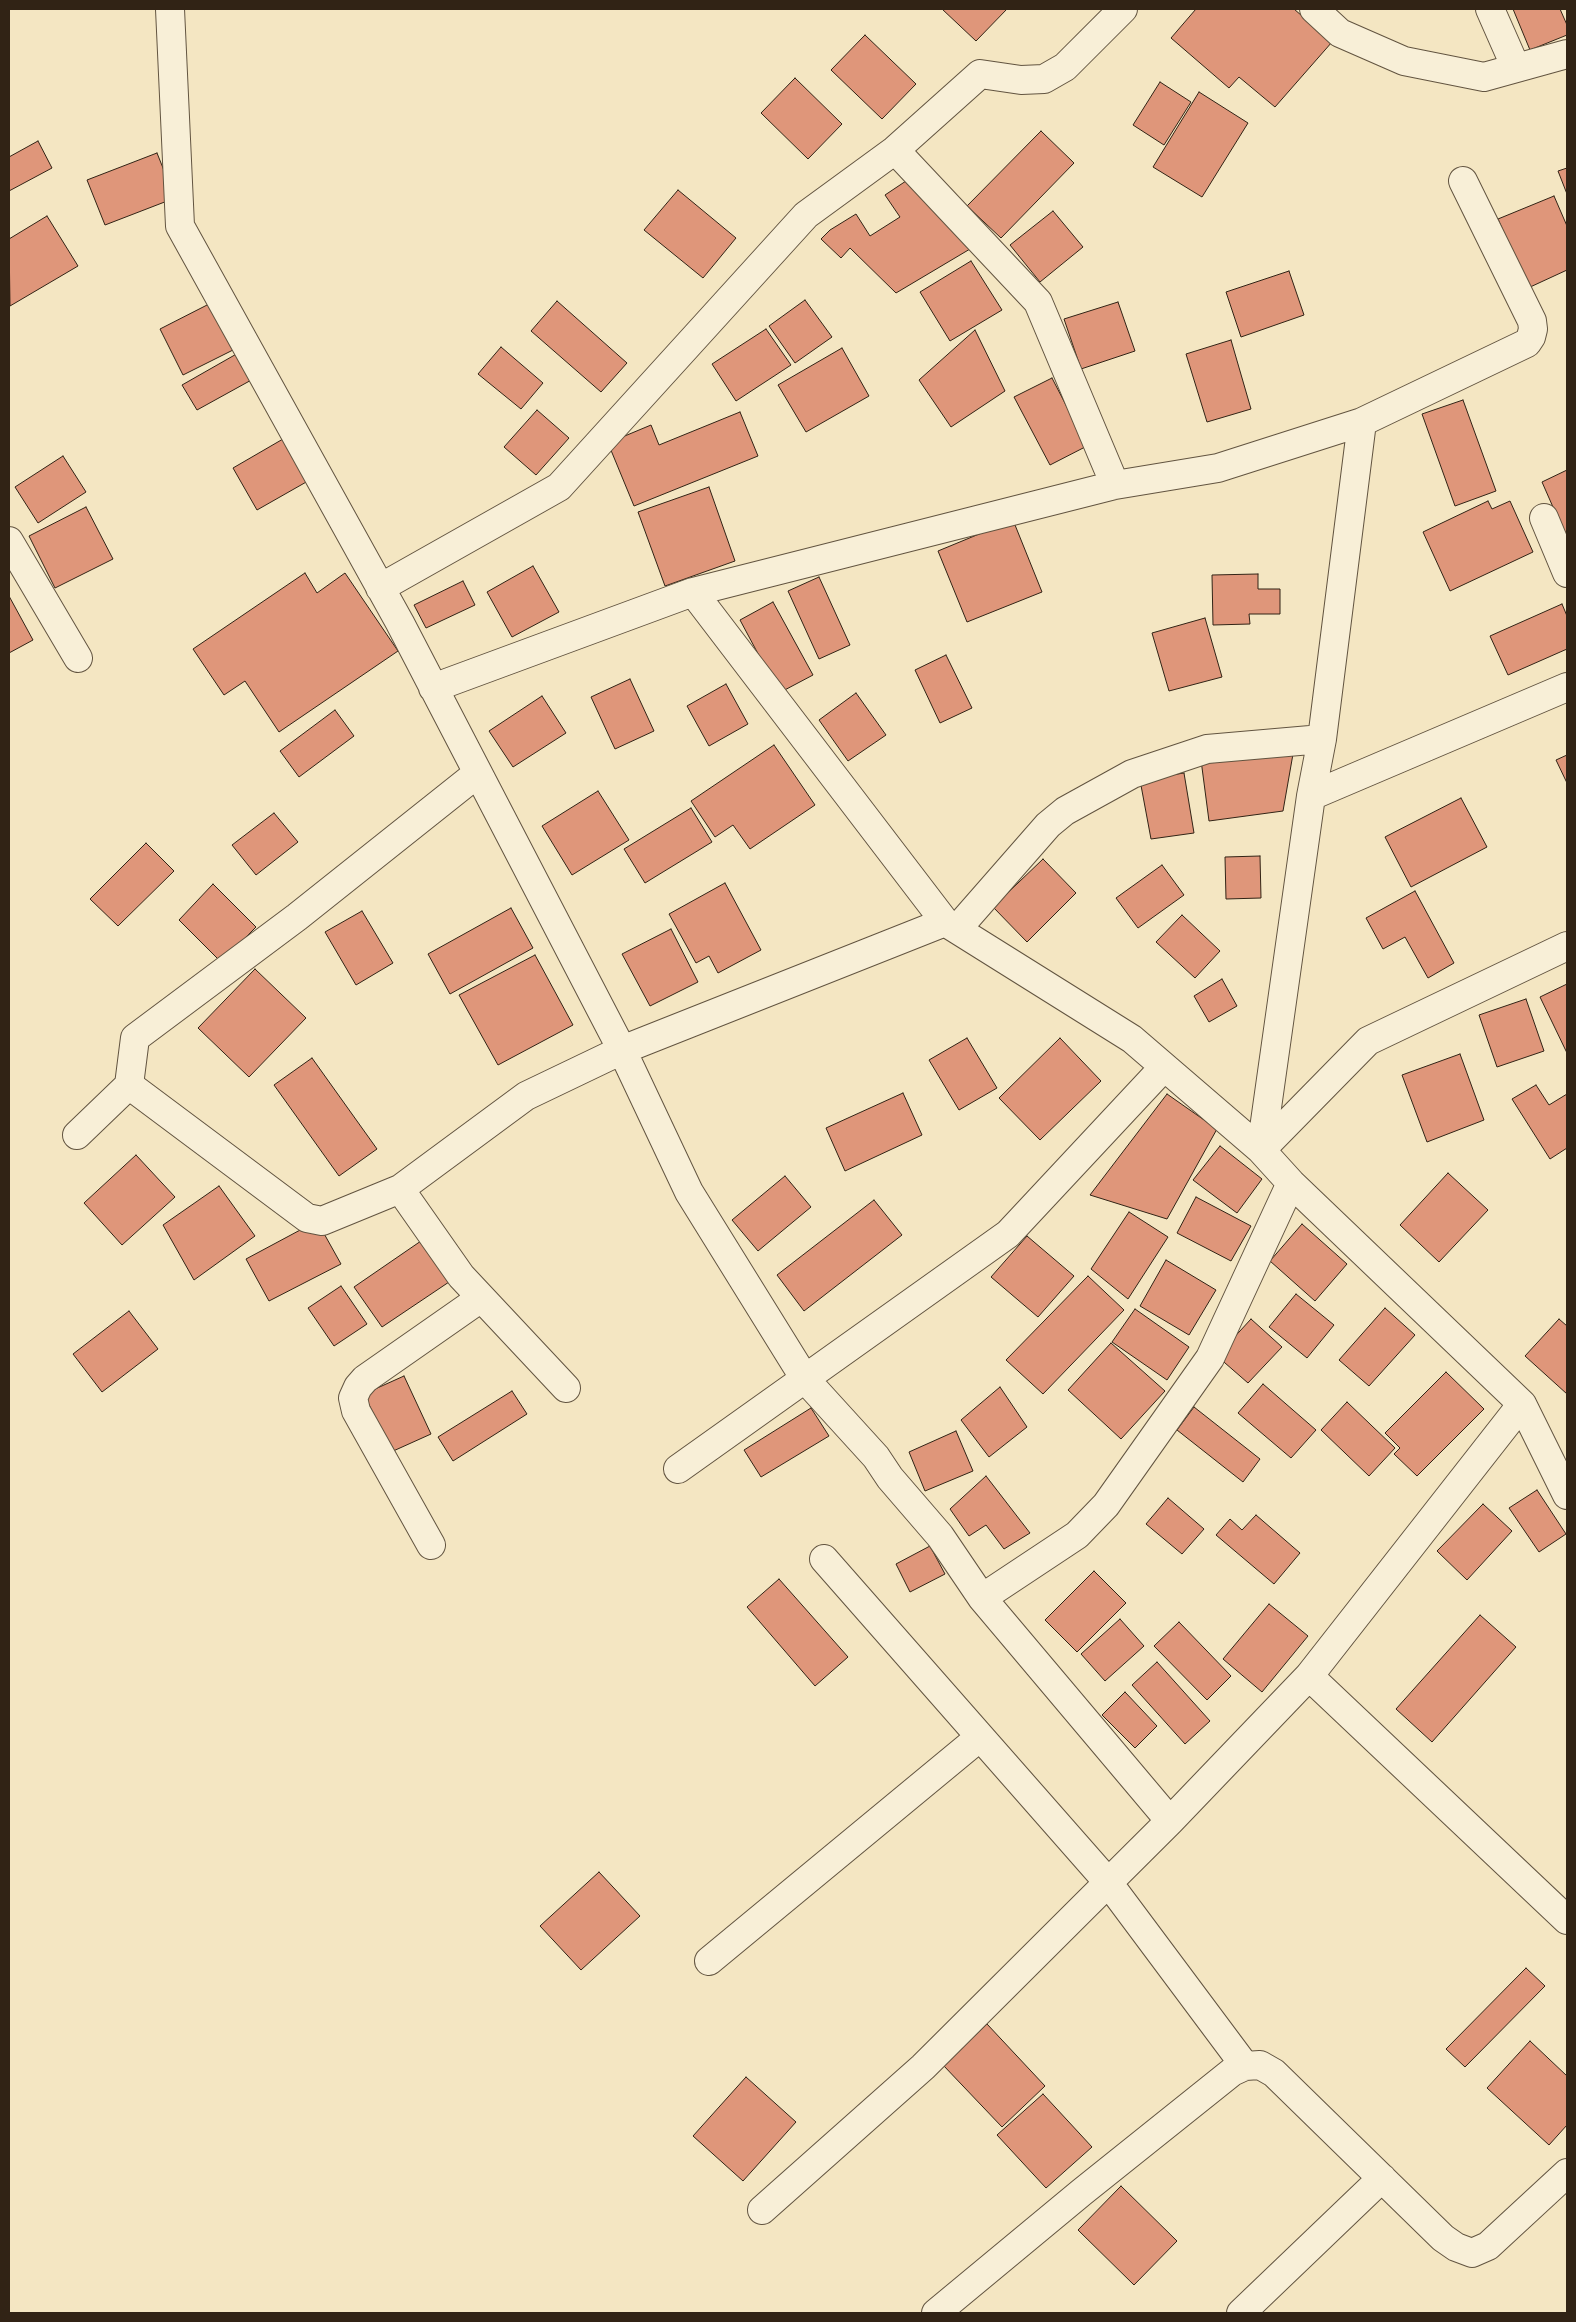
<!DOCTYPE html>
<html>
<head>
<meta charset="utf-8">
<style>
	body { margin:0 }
	#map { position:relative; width:1576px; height:2322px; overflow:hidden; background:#f4e6c2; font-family:Vollkorn,serif }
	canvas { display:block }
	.frame { position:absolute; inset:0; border:10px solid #312315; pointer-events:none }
</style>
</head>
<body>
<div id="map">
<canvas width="1576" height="2322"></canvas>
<div class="frame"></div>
</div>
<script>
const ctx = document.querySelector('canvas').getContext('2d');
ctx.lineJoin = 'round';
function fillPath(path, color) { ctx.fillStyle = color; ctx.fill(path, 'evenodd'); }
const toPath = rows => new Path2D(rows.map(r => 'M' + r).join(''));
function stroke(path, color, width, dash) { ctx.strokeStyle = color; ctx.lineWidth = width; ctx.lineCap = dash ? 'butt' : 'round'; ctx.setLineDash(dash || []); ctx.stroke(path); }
const building = toPath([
	[942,9,1007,9,976,41,942,9],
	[1196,9,1294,9,1332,42,1275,107,1239,77,1229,88,1171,38,1196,9],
	[1513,9,1560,9,1567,25,1567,35,1530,50,1513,9],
	[865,35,916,84,882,119,831,70,865,35],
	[795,78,842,124,808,159,761,113,795,78],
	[1160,82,1191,102,1164,145,1133,125,1160,82],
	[1199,92,1248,123,1202,197,1153,167,1199,92],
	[1041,131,1074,163,1001,238,967,206,1041,131],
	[38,141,52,168,9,191,9,157,38,141],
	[157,153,175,198,105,225,87,180,157,153],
	[1567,168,1567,194,1558,171,1567,168],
	[909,179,970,249,896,293,850,248,841,258,821,239,830,230,856,214,870,236,900,217,885,195,909,179],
	[678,190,736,238,703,278,644,230,678,190],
	[1554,196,1567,226,1567,270,1528,288,1498,219,1554,196],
	[1053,211,1083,247,1040,282,1010,245,1053,211],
	[47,216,78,266,10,306,9,239,47,216],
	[971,261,1002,310,950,341,920,292,971,261],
	[1289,271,1304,315,1241,337,1226,292,1289,271],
	[805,300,832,337,795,363,769,326,805,300],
	[557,301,627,363,601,392,531,331,557,301],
	[1118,302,1135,351,1081,369,1064,319,1118,302],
	[211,303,235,349,183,375,160,329,211,303],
	[766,329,791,365,736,401,712,364,766,329],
	[975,330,1005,391,951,427,919,380,975,330],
	[1231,340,1251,409,1207,422,1186,354,1231,340],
	[501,347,543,383,521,409,478,374,501,347],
	[842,348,869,396,806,432,778,385,842,348],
	[240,352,255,378,197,410,182,385,240,352],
	[1052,378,1087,446,1050,465,1014,397,1052,378],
	[1463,400,1496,491,1455,506,1422,414,1463,400],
	[537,410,569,438,536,475,504,447,537,410],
	[740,412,758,456,634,506,608,443,651,425,659,445,740,412],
	[283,439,308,481,257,510,233,468,283,439],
	[63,456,86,492,38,523,15,487,63,456],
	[1567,470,1567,539,1542,482,1567,470],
	[709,487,735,561,665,586,638,512,709,487],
	[1488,501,1492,509,1510,501,1533,552,1450,591,1423,532,1488,501],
	[86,507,113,559,55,588,29,536,86,507],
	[1013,520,1042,592,967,622,938,551,1013,520],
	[533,566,559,612,512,637,487,592,533,566],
	[305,573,317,593,345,573,398,651,279,732,245,681,224,695,193,649,305,573],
	[1258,574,1258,589,1280,589,1280,614,1249,614,1250,624,1213,625,1212,575,1258,574],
	[819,577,850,645,819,659,788,591,819,577],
	[463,581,475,605,426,628,414,605,463,581],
	[9,596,33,640,9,653,9,596],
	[773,602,813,675,779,693,740,620,773,602],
	[1562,604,1567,616,1567,649,1508,675,1490,636,1562,604],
	[1205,618,1222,677,1169,691,1152,633,1205,618],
	[946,655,972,708,940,723,915,670,946,655],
	[630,679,654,731,615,749,591,697,630,679],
	[726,684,748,724,709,746,687,706,726,684],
	[856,693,886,735,848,761,819,720,856,693],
	[542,696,566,733,513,767,489,731,542,696],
	[335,710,354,736,299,777,280,751,335,710],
	[774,745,815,805,750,849,733,825,715,837,691,801,774,745],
	[1293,754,1283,811,1209,821,1201,760,1293,754],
	[1567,755,1567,783,1556,760,1567,755],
	[1184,773,1194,833,1151,839,1140,780,1184,773],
	[598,791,629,840,572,875,542,826,598,791],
	[1461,798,1487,847,1411,887,1385,837,1461,798],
	[691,808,712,842,645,883,624,849,691,808],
	[274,813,298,842,256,875,232,845,274,813],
	[146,843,174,871,118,926,90,899,146,843],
	[1260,856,1261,898,1226,899,1225,857,1260,856],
	[1043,859,1076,893,1027,942,993,907,1043,859],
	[1162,865,1184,895,1138,928,1116,898,1162,865],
	[725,883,761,950,718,973,709,956,696,963,669,914,725,883],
	[213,884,256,927,221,962,179,920,213,884],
	[1415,891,1454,963,1428,978,1405,937,1383,949,1366,918,1415,891],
	[511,908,533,948,450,994,428,954,511,908],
	[362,911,393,963,356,985,325,932,362,911],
	[1182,915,1220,951,1195,978,1156,942,1182,915],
	[671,929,698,982,650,1006,622,954,671,929],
	[535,955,573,1025,498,1065,459,995,535,955],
	[255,969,306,1018,249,1077,198,1028,255,969],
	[1222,979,1237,1006,1209,1022,1194,996,1222,979],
	[1567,984,1567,1053,1540,997,1567,984],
	[1526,999,1544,1051,1497,1067,1479,1015,1526,999],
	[967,1038,997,1088,959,1110,929,1060,967,1038],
	[1060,1038,1101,1081,1040,1140,999,1098,1060,1038],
	[1460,1054,1484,1120,1427,1142,1402,1075,1460,1054],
	[312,1058,377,1149,339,1176,274,1085,312,1058],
	[1536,1085,1549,1105,1567,1094,1567,1148,1550,1159,1512,1099,1536,1085],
	[903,1093,922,1135,845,1171,826,1128,903,1093],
	[1167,1094,1217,1129,1167,1219,1090,1195,1167,1094],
	[1220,1146,1262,1179,1237,1213,1193,1180,1220,1146],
	[136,1155,175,1197,122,1245,84,1203,136,1155],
	[1448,1173,1488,1210,1439,1262,1400,1225,1448,1173],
	[785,1176,811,1207,758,1251,732,1220,785,1176],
	[219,1186,255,1236,194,1280,163,1225,219,1186],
	[1196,1197,1251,1226,1231,1261,1177,1233,1196,1197],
	[874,1200,902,1235,804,1311,777,1275,874,1200],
	[1129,1212,1168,1237,1128,1299,1091,1269,1129,1212],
	[317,1221,341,1264,269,1301,246,1259,317,1221],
	[1302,1224,1347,1264,1315,1301,1270,1261,1302,1224],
	[1027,1236,1074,1276,1038,1317,991,1277,1027,1236],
	[421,1241,449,1282,382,1327,354,1287,421,1241],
	[1166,1260,1216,1290,1189,1335,1140,1306,1166,1260],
	[1088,1276,1124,1310,1043,1394,1006,1360,1088,1276],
	[341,1286,367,1324,334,1346,308,1308,341,1286],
	[1296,1294,1334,1325,1307,1358,1269,1327,1296,1294],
	[1385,1308,1415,1335,1369,1386,1339,1360,1385,1308],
	[1135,1309,1189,1347,1167,1380,1112,1342,1135,1309],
	[129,1311,158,1349,102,1392,73,1354,129,1311],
	[1251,1319,1282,1347,1248,1383,1217,1356,1251,1319],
	[1559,1319,1567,1326,1567,1394,1525,1356,1559,1319],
	[1111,1343,1165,1391,1121,1439,1068,1390,1111,1343],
	[1446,1372,1484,1409,1417,1476,1394,1454,1400,1448,1385,1433,1446,1372],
	[404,1376,431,1434,391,1452,364,1394,404,1376],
	[1263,1384,1316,1430,1291,1458,1238,1413,1263,1384],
	[1000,1387,1027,1427,989,1457,961,1420,1000,1387],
	[512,1391,527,1414,453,1461,438,1437,512,1391],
	[1347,1402,1395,1448,1369,1476,1321,1430,1347,1402],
	[1194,1407,1260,1459,1243,1482,1177,1430,1194,1407],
	[811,1408,829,1436,761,1477,744,1450,811,1408],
	[956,1431,973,1471,925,1491,909,1452,956,1431],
	[986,1476,1030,1533,1004,1549,986,1525,969,1536,950,1509,986,1476],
	[1537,1490,1566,1534,1539,1552,1509,1508,1537,1490],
	[1168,1498,1204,1529,1182,1554,1146,1524,1168,1498],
	[1483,1504,1512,1531,1467,1580,1437,1551,1483,1504],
	[1256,1515,1300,1553,1274,1584,1216,1535,1230,1519,1242,1530,1256,1515],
	[930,1546,945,1574,910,1592,896,1564,930,1546],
	[1094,1571,1126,1603,1077,1652,1045,1620,1094,1571],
	[779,1579,848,1657,815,1686,747,1607,779,1579],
	[1269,1604,1308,1636,1262,1692,1223,1659,1269,1604],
	[1480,1615,1516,1647,1432,1742,1396,1709,1480,1615],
	[1120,1619,1144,1646,1105,1681,1081,1654,1120,1619],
	[1179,1622,1231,1676,1207,1700,1154,1646,1179,1622],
	[1157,1662,1210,1721,1185,1744,1132,1685,1157,1662],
	[1125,1692,1157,1726,1135,1748,1102,1715,1125,1692],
	[599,1872,640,1916,581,1970,540,1926,599,1872],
	[1526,1968,1545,1986,1465,2067,1446,2049,1526,1968],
	[987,2024,1045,2086,1002,2127,943,2065,987,2024],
	[1530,2041,1567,2076,1567,2125,1549,2145,1487,2088,1530,2041],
	[746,2077,796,2122,743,2181,693,2136,746,2077],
	[1043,2094,1092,2147,1046,2188,997,2135,1043,2094],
	[1121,2186,1177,2241,1134,2285,1078,2230,1121,2186]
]);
fillPath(building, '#df967a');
stroke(building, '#312315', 1);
const street = toPath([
	[170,9,180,226,400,623,622,1050,945,922,1132,1039,1261,1150,1368,1041,1567,946],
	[1314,9,1340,33,1404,61,1484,77,1567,54],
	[1490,9,1516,68],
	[895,150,1038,302,1115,485],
	[1362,422,1527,343,1531,337,1533,329,1532,321,1463,181],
	[1544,518,1567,573],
	[9,541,78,658],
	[380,588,559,487,806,215,895,150,980,74,1021,80,1044,79,1065,67,1123,9],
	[693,592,1115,485,1218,468,1362,422,1322,739,1311,796,1261,1150,1291,1183,1522,1404,1567,1495],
	[433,688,693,592,945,922],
	[1311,796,1567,687],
	[957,929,1048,825,1065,811,1132,774,1207,749,1322,739],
	[129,1085,307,1218,322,1221,400,1189,526,1096,622,1050,689,1192,805,1379,876,1457,890,1478,940,1536,982,1598,1170,1821],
	[77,1135,129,1085,135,1038,297,917,478,773],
	[400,1189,461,1276,566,1388],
	[678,1469,1008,1234,1164,1067],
	[431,1545,356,1411,353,1398,358,1387,365,1379,481,1298],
	[824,1559,1107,1881,1245,2066],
	[982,1598,1077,1535,1106,1505,1210,1358,1291,1183],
	[1309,1676,1567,1920],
	[709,1961,980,1737],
	[762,2210,923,2067,1170,1821,1309,1676,1522,1404],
	[936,2313,1082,2192,1232,2072,1245,2066,1260,2065,1274,2073,1443,2238,1456,2247,1472,2253,1488,2246,1567,2173],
	[1241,2313,1382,2178]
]);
stroke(street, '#625440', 30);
stroke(street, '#f8efd7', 28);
</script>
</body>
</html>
